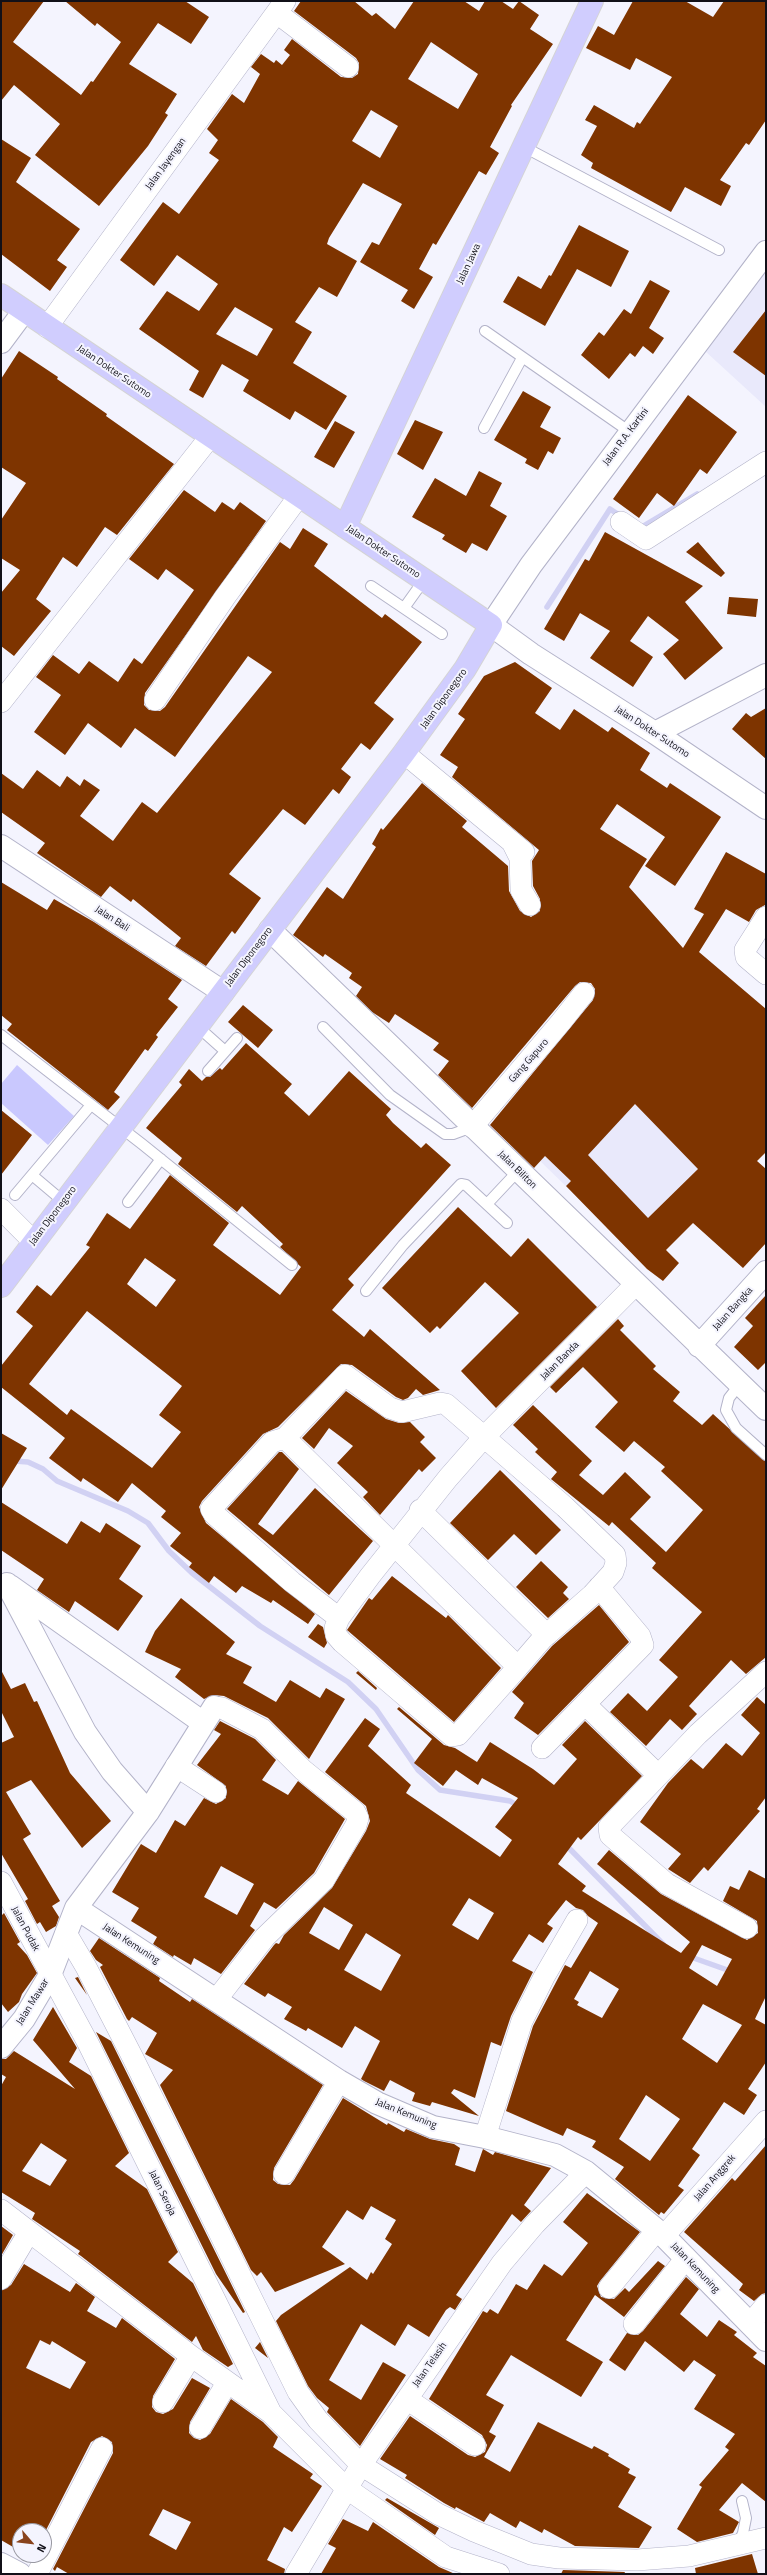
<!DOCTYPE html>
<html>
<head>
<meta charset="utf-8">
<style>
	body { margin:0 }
	#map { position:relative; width:767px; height:2575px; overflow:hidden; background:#f4f4fe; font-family:"Titillium Web",sans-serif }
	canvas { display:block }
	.frame { position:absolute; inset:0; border:2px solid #111018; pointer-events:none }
	.north { position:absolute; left:12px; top:2523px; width:40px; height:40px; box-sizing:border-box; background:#f4f4fe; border:1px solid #9999a2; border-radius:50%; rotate:118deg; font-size:11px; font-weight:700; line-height:16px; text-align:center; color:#111018 }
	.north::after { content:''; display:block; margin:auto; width:14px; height:18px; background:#89431c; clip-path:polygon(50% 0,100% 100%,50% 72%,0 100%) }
</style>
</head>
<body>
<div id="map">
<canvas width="767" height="2575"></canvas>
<div class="frame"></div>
<div class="north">N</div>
</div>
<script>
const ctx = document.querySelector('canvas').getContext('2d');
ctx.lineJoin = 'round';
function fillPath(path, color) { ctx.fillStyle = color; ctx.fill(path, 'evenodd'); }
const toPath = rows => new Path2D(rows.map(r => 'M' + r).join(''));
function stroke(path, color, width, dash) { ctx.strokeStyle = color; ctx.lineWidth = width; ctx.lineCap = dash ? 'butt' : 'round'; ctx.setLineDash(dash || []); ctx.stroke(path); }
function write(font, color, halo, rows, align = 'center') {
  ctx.font = font + ' "Titillium Web",sans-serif'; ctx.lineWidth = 4; ctx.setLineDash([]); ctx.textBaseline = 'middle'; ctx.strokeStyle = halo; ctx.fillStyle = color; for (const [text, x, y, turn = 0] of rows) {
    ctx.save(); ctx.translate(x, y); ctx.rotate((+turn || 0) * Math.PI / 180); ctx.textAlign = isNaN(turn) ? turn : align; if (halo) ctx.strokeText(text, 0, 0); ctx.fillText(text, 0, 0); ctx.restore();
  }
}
fillPath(toPath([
	[766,269,766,407,705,351],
	[637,1058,744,1167,646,1264,538,1159]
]), '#e9e9fb');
fillPath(toPath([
	[17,1065,74,1116,48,1145,1,1103,1,1084]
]), '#c9c8fe');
stroke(toPath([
	[640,528,697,494],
	[547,607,610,509,622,517],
	[1,1460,28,1462,43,1469,57,1481,128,1511,148,1523,169,1551,192,1573,260,1626,348,1682,376,1709,418,1770,440,1790,510,1801,520,1807],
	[565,1844,663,1944],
	[688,1956,733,1972]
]), '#d1d1f3', 5.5);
fillPath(toPath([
	[1,1,44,1,13,42,81,95,91,81,93,82,121,42,97,23,95,26,65,1,185,1,209,17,191,44,158,23,129,64,177,94,165,113,168,115,148,146,99,206,35,155,60,124,14,85,1,101],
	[301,1,354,1,372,16,376,13,395,29,414,1,464,1,479,11,485,1,501,1,513,9,519,1,539,15,530,29,553,44,511,105,512,106,490,147,499,153,486,175,479,171,436,245,433,243,419,269,433,277,414,309,401,301,408,290,360,262,372,242,379,245,402,204,363,183,329,238,327,244,357,261,337,297,319,287,295,322,312,332,293,363,347,396,326,430,295,411,290,420,243,391,249,380,222,364,203,398,189,390,199,371,139,329,167,291,199,311,218,284,177,255,154,286,120,260,163,202,179,214,219,160,209,153,218,140,207,129,232,94,244,103,260,74,251,67,261,54,274,63,276,60,282,65,290,55,284,50,292,39,341,77,352,78,358,74,359,63,356,58,294,11],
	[431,42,478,74,458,109,408,79],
	[371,110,398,126,380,158,352,141],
	[235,307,273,329,257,356,216,334],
	[633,1,685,1,713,17,724,1,766,1,766,120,749,145,746,143,720,180,731,186,721,206,685,187,671,212,591,168,593,163,581,155,597,126,585,120,594,105,634,128,637,122,640,124,672,77,636,58,630,70,586,48,598,26,614,35],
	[1,139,31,158,16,182,80,229,57,260,67,267,50,291,1,254],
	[579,225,629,251,611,287,577,269,545,326,503,302,518,276,541,289,549,275,551,276],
	[650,280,670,291,649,328,664,338,653,354,643,346,635,357,630,353,609,379,581,355,599,332,604,336,624,309,631,314],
	[766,310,766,376,733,352],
	[19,351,58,377,57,379,107,414,106,416,174,464,117,535,105,527,77,567,63,557,36,599,51,611,14,656,1,646,1,593,20,570,1,558,1,520,26,483,1,467,1,379],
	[523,391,551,407,540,427,561,438,553,454,548,451,538,470,525,463,527,459,494,440],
	[688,395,737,432,707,474,700,469,674,506,657,493,639,518,613,499],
	[415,420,443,432,423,470,397,454],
	[335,421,355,432,334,468,314,457],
	[479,471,502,483,490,506,507,516,487,551,472,543,466,553,442,539,445,535,412,517,435,478,466,496],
	[184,490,215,512,222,502,234,510,240,502,266,521,145,693,144,705,149,710,160,711,165,707,280,542,290,549,303,528,328,544,314,566,382,618,385,614,422,642,374,703,394,719,370,750,361,743,341,769,351,777,339,794,333,789,305,825,283,809,229,874,261,898,235,934,232,931,206,966,175,946,181,938,133,899,131,902,110,886,101,897,37,853,45,843,1,812,1,773,23,789,37,770,60,787,67,776,80,786,84,779,100,790,80,816,113,841,142,802,157,813,272,672,248,656,175,757,135,728,121,748,88,723,65,755,34,732,61,695,36,677,53,655,79,674,89,661,118,682,134,658,142,664,194,590,166,569,158,580,129,559],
	[605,532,703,586,685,602,723,648,685,680,663,654,679,640,648,616,630,641,653,657,633,687,590,658,610,631,580,613,564,641,544,629,585,559,589,561],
	[698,542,725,573,721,577,686,552],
	[729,597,758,599,756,617,727,614],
	[515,662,552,688,535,713,560,730,574,709,608,732,612,727,650,753,640,770,667,788,670,783,721,817,675,886,645,866,665,837,617,804,600,829,647,859,629,887,683,948,704,914,694,909,726,852,766,874,765,905,756,910,749,922,726,909,699,952,766,1009,766,1152,757,1161,766,1169,766,1243,743,1268,693,1223,666,1250,679,1263,663,1281,647,1269,566,1186,571,1181,545,1156,534,1168,490,1125,593,1000,595,989,591,983,580,982,575,986,472,1108,438,1075,449,1061,433,1050,439,1043,395,1014,389,1023,372,1012,356,996,362,987,349,978,352,973,325,954,323,957,293,935,327,887,343,899,376,847,372,844,381,828,383,830,422,783,467,821,462,827,508,866,509,891,520,911,531,917,540,911,540,899,533,886,532,861,539,850,452,777,458,767,440,755,465,719,458,714,484,676],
	[635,1104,698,1169,648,1218,588,1155],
	[766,708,766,759,732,729,746,713,751,717],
	[1,882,47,910,54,899,94,922,182,980,168,999,178,1007,156,1035,158,1037,148,1051,145,1049,114,1092,120,1097,108,1110,7,1030,12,1024,1,1015],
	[243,1005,273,1030,258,1048,228,1022],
	[246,1043,292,1084,284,1093,309,1116,349,1071,391,1109,386,1115,393,1123,421,1148,426,1143,451,1165,348,1279,354,1285,332,1310,364,1337,370,1329,440,1390,423,1395,416,1389,408,1398,403,1400,396,1397,352,1365,341,1364,278,1427,263,1434,202,1501,199,1507,206,1523,315,1614,308,1624,273,1600,271,1603,242,1586,236,1593,214,1576,209,1583,189,1567,192,1563,170,1546,181,1533,161,1517,166,1511,132,1483,118,1502,83,1478,81,1482,49,1458,65,1438,1,1387,1,1366,33,1326,16,1312,37,1285,51,1296,90,1247,86,1245,107,1213,130,1229,170,1175,229,1223,213,1245,280,1295,301,1267,280,1247,283,1244,242,1206,237,1212,178,1164,182,1158,146,1128,182,1085,179,1082,189,1069,202,1081,206,1077,210,1077,220,1068,222,1070],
	[145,1258,176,1280,156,1307,127,1284],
	[87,1311,182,1386,159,1415,181,1432,152,1468,71,1409,67,1415,29,1384],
	[1,1110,32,1135,1,1175],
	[458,1207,511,1257,528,1238,597,1307,496,1408,461,1371,519,1313,485,1282,440,1329,437,1326,430,1333,382,1288],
	[766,1295,766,1362,758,1370,734,1347,753,1326,745,1318],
	[618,1319,624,1326,620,1330,656,1366,653,1369,680,1392,673,1401,702,1425,713,1414,766,1462,766,1657,746,1674,731,1660,689,1706,697,1714,682,1730,670,1719,646,1746,610,1712,628,1693,647,1711,678,1677,659,1660,702,1612,652,1568,656,1563,612,1522,609,1526,551,1479,557,1472,535,1452,538,1449,513,1425,533,1405,592,1461,579,1475,603,1495,625,1472,651,1497,630,1519,666,1552,703,1510,661,1471,665,1467,634,1441,624,1452,595,1427,618,1402,583,1367,556,1393,550,1387],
	[346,1391,386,1419,399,1423,410,1422,425,1437,420,1442,436,1458,422,1472,419,1469,380,1515,363,1497,368,1492,337,1463,353,1446,329,1428,314,1449,302,1438],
	[1,1433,27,1448,1,1490],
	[279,1452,282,1452,299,1469,258,1524,273,1535,315,1488,373,1541,329,1595,227,1509],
	[500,1470,561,1530,536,1555,514,1534,488,1560,450,1523],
	[1,1502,67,1544,81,1521,100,1533,106,1523,141,1546,119,1579,143,1596,118,1631,75,1601,69,1612,37,1590,44,1579,1,1550],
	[541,1561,568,1587,563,1593,569,1599,548,1618,516,1587],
	[392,1576,446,1618,448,1615,501,1668,454,1722,347,1630,369,1598,372,1600],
	[181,1598,235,1642,226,1654,252,1667,243,1683,276,1702,290,1680,320,1698,326,1688,345,1699,309,1759,268,1718,224,1696,214,1695,204,1699,175,1677,181,1669,145,1652,155,1631],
	[599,1605,629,1642,538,1735,514,1718,524,1703,512,1692,552,1646],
	[318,1624,323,1627,327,1643,324,1648,308,1637],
	[1,1670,11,1689,25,1683,34,1702,37,1701,70,1773,111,1821,82,1848,31,1780,6,1792,31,1834,23,1839,60,1901,52,1906,59,1917,56,1926,46,1932,40,1922,37,1924,25,1901,28,1899,1,1853,1,1743,14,1737,1,1711],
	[358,1671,377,1688,376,1690,356,1673],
	[757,1697,766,1705,766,1797,757,1809,760,1811,708,1871,704,1867,690,1883,668,1869,681,1854,640,1822,668,1783,691,1759,703,1769,726,1743,742,1756,760,1733,741,1715],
	[399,1707,444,1745,455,1748,477,1762,490,1742,533,1769,554,1785,577,1759,562,1745,585,1721,642,1776,581,1840,578,1837,558,1864,586,1886,582,1891,681,1953,690,1942,597,1864,609,1850,661,1894,747,1940,758,1933,757,1921,723,1901,730,1886,739,1890,749,1870,766,1879,766,1996,755,2019,766,2025,766,2062,748,2089,757,2095,744,2115,724,2102,692,2149,700,2155,678,2186,684,2190,664,2214,661,2212,659,2215,615,2179,624,2167,592,2147,596,2141,567,2128,563,2136,506,2111,533,2026,565,1965,571,1968,598,1923,588,1916,583,1910,576,1908,566,1900,547,1924,553,1928,543,1943,529,1934,512,1961,533,1972,511,2016,501,2046,491,2042,475,2098,454,2089,451,2093,479,2116,432,2102,430,2106,412,2101,415,2093,390,2080,384,2091,364,2081,361,2079,380,2041,355,2026,342,2048,308,2028,306,2031,284,2019,292,2007,268,1993,265,1997,244,1984,274,1945,276,1943,279,1944,284,1935,332,1888,366,1831,370,1821,366,1806,325,1772,365,1718,380,1729,368,1746,411,1785,406,1793,500,1857,512,1840,495,1827,518,1798,482,1778,478,1785,456,1770,443,1786,414,1763,432,1739,397,1709],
	[469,1898,494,1913,478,1940,452,1925],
	[324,1907,353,1925,339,1950,309,1933],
	[366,1933,401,1955,381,1991,344,1970],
	[702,1945,732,1959,717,1986,689,1968],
	[590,1971,619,1989,602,2018,577,2005,579,2002,574,1999],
	[703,2004,742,2025,717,2063,682,2039],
	[646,2095,680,2119,650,2161,619,2139],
	[220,1721,255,1739,276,1760,262,1780,288,1795,298,1781,345,1819,314,1873,276,1909,264,1902,250,1926,255,1930,221,1974,194,1958,191,1965,174,1955,173,1957,153,1944,157,1937,131,1921,139,1908,112,1892,141,1844,156,1853,175,1820,185,1826,204,1798,216,1804,226,1798,226,1786,197,1765,221,1734,214,1730],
	[221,1866,254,1884,237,1915,204,1897],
	[4,1913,20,1942,17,1944,27,1955,37,1973,22,1994,19,2002,8,2012,1,2003,1,1916],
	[99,1938,160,1978,159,1981,190,2002,192,1999,323,2085,274,2168,273,2180,278,2184,290,2185,294,2180,343,2098,387,2125,388,2123,404,2132,406,2129,430,2139,454,2144,460,2148,455,2165,475,2172,483,2149,493,2155,495,2152,551,2168,524,2205,531,2211,521,2222,512,2214,456,2295,462,2299,455,2310,450,2307,446,2310,429,2337,408,2324,395,2346,361,2324,329,2380,361,2400,383,2362,406,2375,360,2446,327,2412,329,2408,317,2398,308,2386,276,2321,281,2315,350,2267,367,2280,371,2272,373,2274,392,2244,385,2239,396,2220,371,2206,363,2220,347,2210,322,2247,345,2264,275,2292,261,2272,257,2276,251,2270,160,2085,173,2070,145,2054,157,2033,132,2017,129,2021,127,2019,100,1967,103,1965,96,1960,90,1951],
	[78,1977,87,1995,75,1978],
	[53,2007,77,2048,69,2062,91,2076,129,2153,115,2166,147,2189,178,2252,168,2262,193,2283,233,2364,228,2367,203,2350,196,2336,192,2342,81,2256,78,2254,80,2251,32,2219,35,2213,1,2192,1,2086,6,2077,1,2074,1,2059,6,2059,14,2051,75,2089,33,2040],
	[41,2143,67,2160,50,2186,22,2171],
	[96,2032,111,2041,245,2312,243,2313,216,2274],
	[766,2145,766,2293,762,2294,754,2301,739,2290,743,2284,684,2232,732,2178,735,2181],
	[587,2193,640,2232,600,2281,597,2286,601,2297,614,2299,625,2288,629,2292,658,2261,665,2266,624,2317,595,2295,566,2340,603,2362,581,2397,511,2355,486,2395,504,2405,489,2432,496,2436,484,2457,510,2472,538,2422,592,2449,594,2446,609,2454,608,2456,630,2469,628,2473,636,2477,618,2507,652,2527,639,2548,575,2546,544,2529,542,2533,520,2521,516,2528,490,2513,484,2522,456,2507,455,2509,444,2503,405,2478,407,2475,380,2459,410,2416,468,2455,475,2457,485,2452,487,2445,482,2435,429,2399,483,2311,487,2313,490,2309,498,2314,516,2284,527,2290,544,2264,562,2276,588,2243,563,2222],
	[1,2226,13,2235,1,2256],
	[24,2264,70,2292,76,2283,95,2297,87,2311,116,2328,122,2318,175,2359,153,2396,152,2407,156,2412,163,2414,173,2409,192,2378,210,2388,190,2422,189,2433,194,2438,200,2440,210,2434,231,2399,263,2422,278,2437,273,2447,313,2474,310,2478,322,2486,292,2532,284,2527,267,2560,285,2569,284,2574,69,2574,57,2567,55,2571,53,2569,113,2453,112,2442,102,2436,91,2442,44,2534,44,2531,20,2531,20,2551,1,2540,1,2291,11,2285],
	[40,2340,50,2345,52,2341,86,2362,70,2389,26,2368],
	[163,2509,191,2522,176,2550,149,2535],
	[686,2277,699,2289,680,2314,707,2337,719,2320,737,2332,734,2335,757,2353,753,2357,766,2366,766,2502,742,2483,719,2510,739,2522,733,2533,697,2542,677,2529,702,2487,699,2485,729,2450,725,2447,735,2434,694,2409,716,2375,694,2360,684,2372,645,2341,625,2371,609,2360,627,2333,638,2335,643,2331],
	[260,2342,268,2358,255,2348],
	[387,2498,439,2528,435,2535,385,2500],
	[343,2519,368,2531,373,2522,439,2567,455,2574,321,2574,336,2548,328,2544],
	[752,2554,758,2574,696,2574,695,2568],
	[563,2570,625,2572,624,2574,561,2574]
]), '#7e3400');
const lane = toPath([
	[524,147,719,250],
	[485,331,630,432],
	[484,428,522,358],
	[371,586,442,634],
	[404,608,424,580],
	[197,1026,225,1051],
	[323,1027,390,1095,445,1134,453,1134,472,1127],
	[1,1035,142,1144,292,1265],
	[208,1071,237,1038],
	[32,1175,64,1202],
	[15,1195,91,1105],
	[128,1202,161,1159],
	[487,1204,518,1171],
	[366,1291,403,1245,461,1184,466,1185,507,1223],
	[740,1384,729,1398,726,1410,736,1428,766,1455],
	[738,2544,743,2533,746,2518,742,2501]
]);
const street = toPath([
	[277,13,348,67],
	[47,327,285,1],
	[621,522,646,539,766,462],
	[155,700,225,597,299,496],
	[1,702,210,437],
	[404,753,524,852],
	[512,842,520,858,521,890,530,905],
	[766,917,745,950,746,957,766,974],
	[472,1127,561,1022,584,993],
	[1,1209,34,1242],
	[285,1438,518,1667,543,1638,592,1595,613,1572,616,1563,615,1555,565,1507,446,1404,440,1403,402,1412,390,1408,345,1375,285,1438,272,1442,211,1509,214,1514,292,1582,339,1618],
	[420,1510,547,1635],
	[518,1667,458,1735,452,1736,342,1642,336,1635,335,1628,339,1618,370,1576,448,1478,484,1437,635,1285],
	[586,1705,657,1774],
	[214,1707,222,1708,262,1729,303,1770,355,1812,358,1818,356,1825,324,1880,265,1937,216,2000],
	[542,1748,643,1645,640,1636,599,1587],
	[176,1766,216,1792],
	[1,1882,88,2043,270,2411],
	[747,1928,667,1884,610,1835,609,1827,698,1734,766,1672],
	[66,1933,86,1967,133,2058,298,2392,318,2420,361,2465,438,2514,474,2531,531,2554,559,2558,637,2560,689,2556,766,2538],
	[485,2137,522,2021,544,1977,577,1920],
	[284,2174,339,2081],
	[1,2210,191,2356,271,2413,346,2488,446,2557,499,2574],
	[664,2236,766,2121],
	[1,2279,29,2232],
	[609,2288,657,2230],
	[634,2324,686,2258],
	[750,2324,766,2305],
	[407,2399,475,2445],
	[163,2402,191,2356],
	[200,2428,227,2383],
	[37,2574,102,2448],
	[296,2574,361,2465,502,2263,535,2224,586,2172]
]);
const secondary = toPath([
	[766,252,531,565,491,625,531,654,655,733,766,808],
	[1,342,24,311],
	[655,733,766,675],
	[1,846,223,992],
	[270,930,766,1409],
	[699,1346,766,1272],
	[7,1584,85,1732,112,1771,148,1812],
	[10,1586,202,1722],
	[76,1908,339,2081,377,2103,433,2127,485,2137,555,2155,586,2172,664,2236,766,2340],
	[1,2047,24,2019,50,1975,76,1908,148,1812,214,1707],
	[1,2564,20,2574]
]);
const primary = toPath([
	[1,295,491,625,465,669,404,753,1,1286],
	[345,527,592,1]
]);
stroke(lane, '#b3b3c9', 12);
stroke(street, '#b3b3c9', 22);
stroke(secondary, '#b3b3c9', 24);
stroke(primary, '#d4d4d5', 24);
stroke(lane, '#fff', 10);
stroke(street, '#fff', 21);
stroke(secondary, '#fff', 22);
stroke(primary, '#d0cdfe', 22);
write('10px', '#111018', '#f4f4fe', [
	["Jalan Jayengan",166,164,-54],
	["Jalan Jawa",469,264,-65],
	["Jalan Dokter Sutomo",114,372,34],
	["Jalan R.A. Kartini",626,437,-53],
	["Jalan Dokter Sutomo",383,552,34],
	["Jalan Diponegoro",444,699,-54],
	["Jalan Dokter Sutomo",652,732,33],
	["Jalan Bali",112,919,33],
	["Jalan Diponegoro",249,957,-53],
	["Gang Gapuro",529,1061,-49],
	["Jalan Biliton",517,1170,44],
	["Jalan Diponegoro",53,1216,-53],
	["Jalan Bangka",733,1309,-48],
	["Jalan Banda",560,1361,-45],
	["Jalan Pudak",25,1929,62],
	["Jalan Kemuning",131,1944,33],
	["Jalan Mawar",33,2002,-58],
	["Jalan Kemuning",406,2114,22],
	["Jalan Anggrek",715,2178,-49],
	["Jalan Seroja",162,2193,64],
	["Jalan Kemuning",695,2268,46],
	["Jalan Telasih",430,2365,-55]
]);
</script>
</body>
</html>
